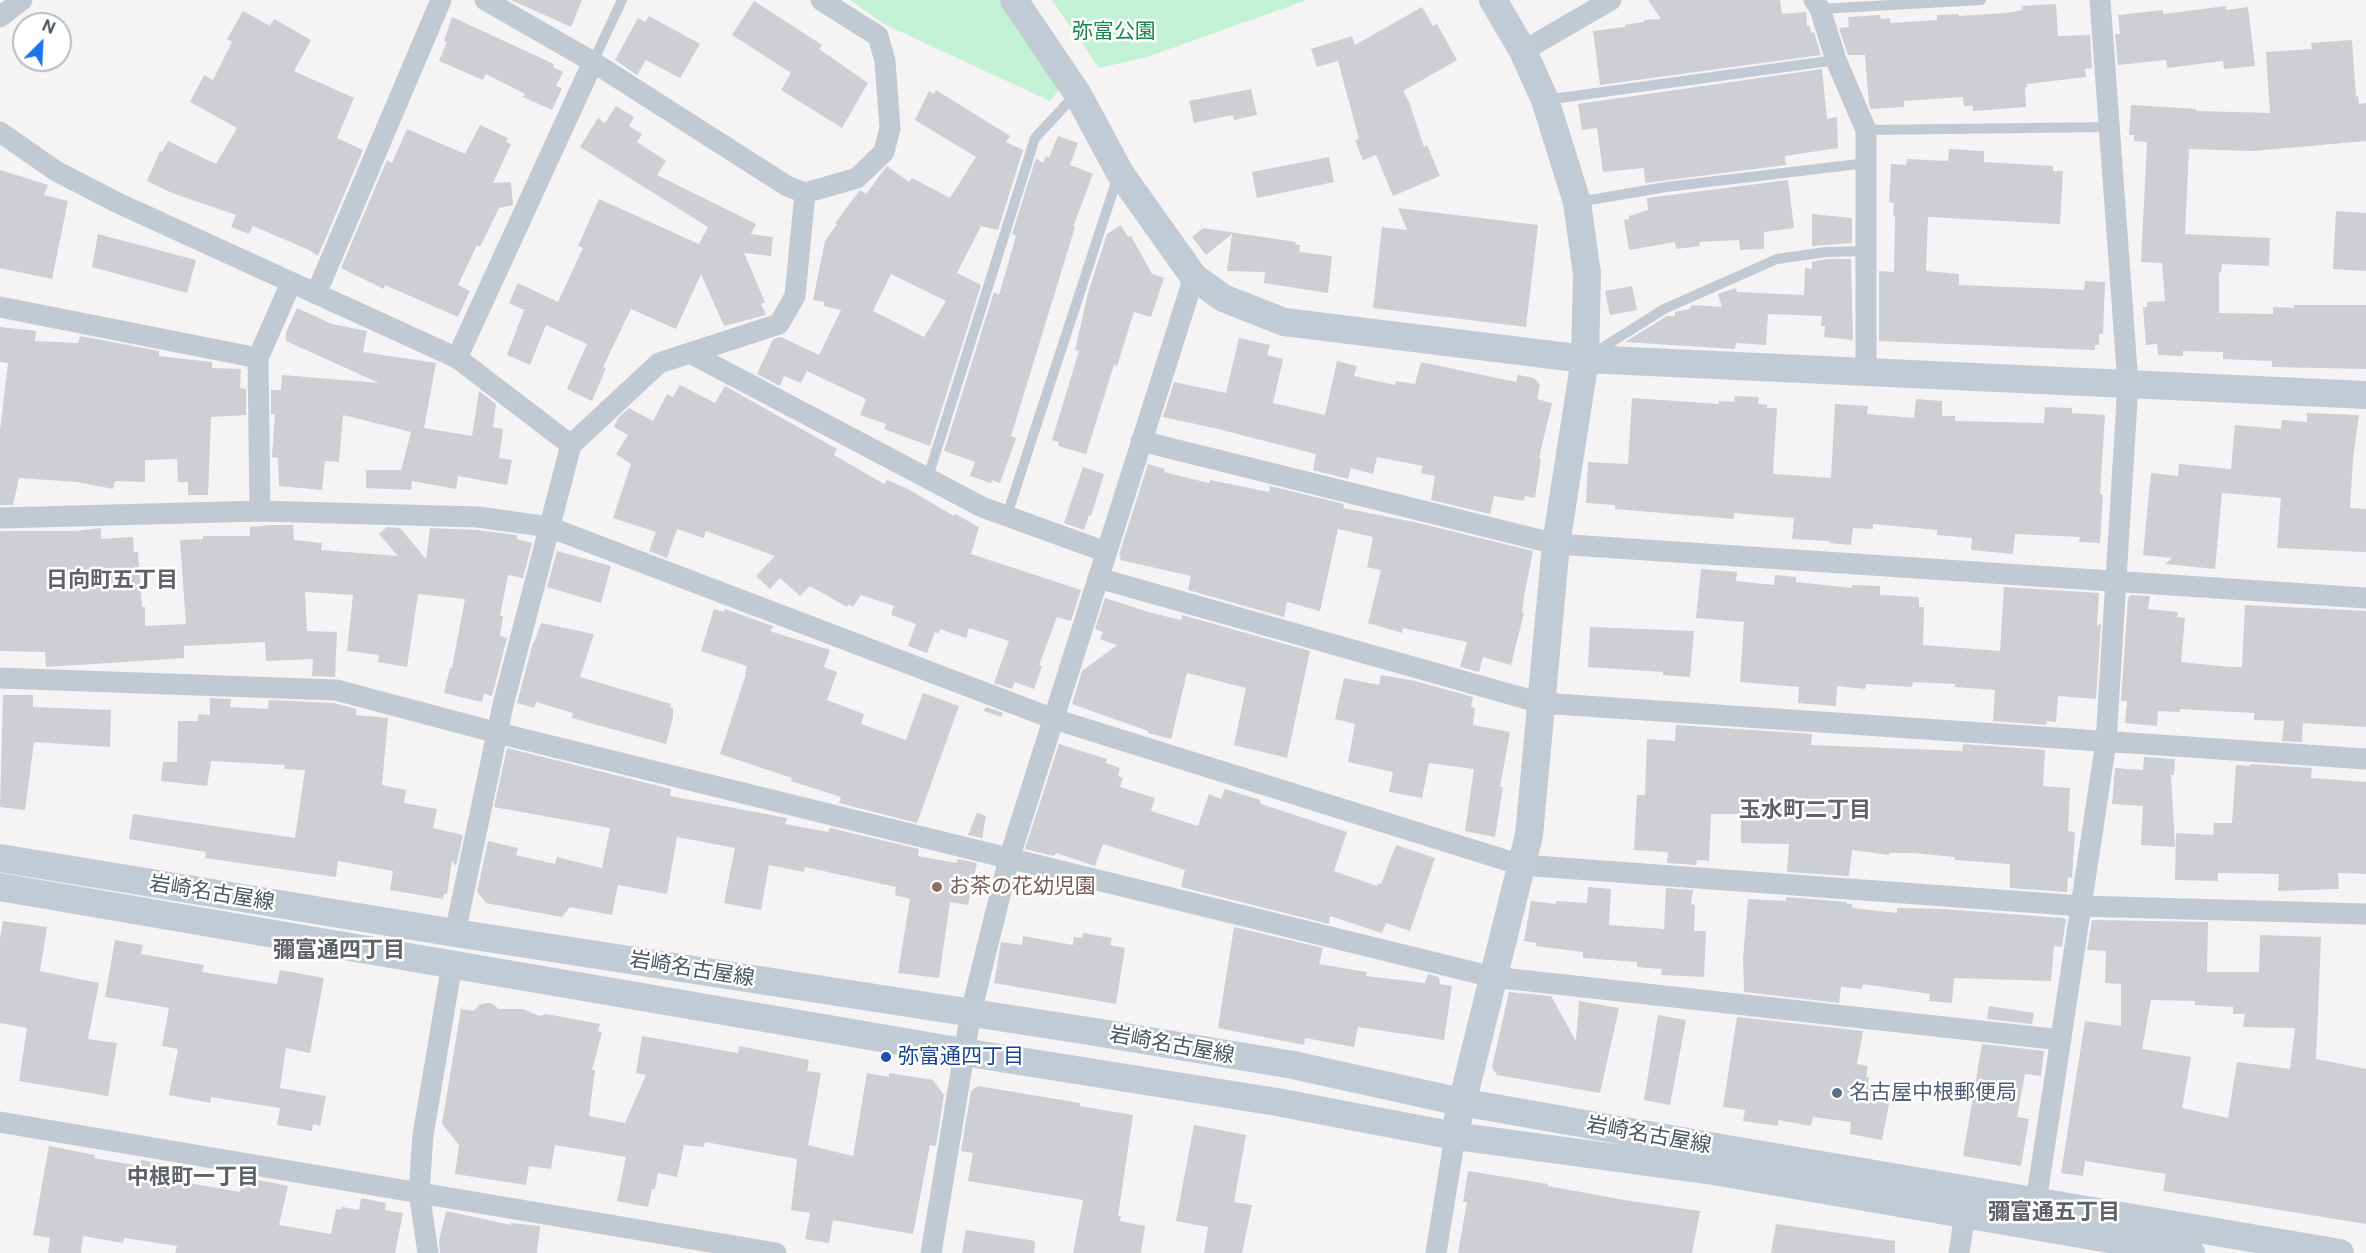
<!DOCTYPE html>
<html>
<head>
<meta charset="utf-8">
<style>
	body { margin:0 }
	#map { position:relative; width:2366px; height:1253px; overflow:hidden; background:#f5f3f3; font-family:"Public Sans",sans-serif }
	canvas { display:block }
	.north { position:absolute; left:12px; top:12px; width:60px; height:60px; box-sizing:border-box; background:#fff; border:2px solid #b7bbc0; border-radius:50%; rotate:24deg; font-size:16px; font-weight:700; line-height:24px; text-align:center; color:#4a5661 }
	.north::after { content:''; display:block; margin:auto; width:21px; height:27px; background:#1a73e8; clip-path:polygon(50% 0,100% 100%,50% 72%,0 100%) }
</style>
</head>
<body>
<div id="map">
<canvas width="2366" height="1253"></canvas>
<div class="north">N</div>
</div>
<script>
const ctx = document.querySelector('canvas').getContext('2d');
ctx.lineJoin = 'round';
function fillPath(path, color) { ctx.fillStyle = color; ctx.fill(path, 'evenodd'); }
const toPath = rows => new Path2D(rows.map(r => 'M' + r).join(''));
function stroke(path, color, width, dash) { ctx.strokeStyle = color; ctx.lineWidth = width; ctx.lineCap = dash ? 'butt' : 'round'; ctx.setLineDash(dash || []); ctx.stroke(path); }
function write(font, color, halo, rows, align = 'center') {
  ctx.font = font + ' "Public Sans","Noto Sans JP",sans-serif'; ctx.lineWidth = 5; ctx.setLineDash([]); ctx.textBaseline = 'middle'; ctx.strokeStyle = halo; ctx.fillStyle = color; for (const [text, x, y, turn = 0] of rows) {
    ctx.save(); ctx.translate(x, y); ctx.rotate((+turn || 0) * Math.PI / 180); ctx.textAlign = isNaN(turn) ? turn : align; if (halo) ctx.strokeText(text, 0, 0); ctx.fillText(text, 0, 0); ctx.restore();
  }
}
fillPath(toPath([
	[850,0,1001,0,1064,84,1050,101,884,24],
	[1052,0,1307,0,1147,57,1099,68]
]), '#c3f1d5');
fillPath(toPath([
	[511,0,582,0,571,27],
	[1648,0,1780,0,1782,14,1806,12,1807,26,1810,26,1811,33,1814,32,1821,55,1600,85,1593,31,1625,27,1625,25,1644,22,1644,20,1661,19],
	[754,1,822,45,819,49,868,83,842,128,781,90,791,73,732,35],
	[2056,4,2058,36,2090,35,2092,68,2085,69,2086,77,2027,84,2027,87,2025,88,2026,107,1973,111,1973,106,1964,106,1963,97,1904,101,1904,107,1871,109,1869,104,1865,55,1848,55,1839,28,1849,27,1848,17,1880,15,1881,19,1890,18,1890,23,1937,20,1937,15,1959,14,1959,16,2006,13,2022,10,2022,6],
	[2226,6,2226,10,2248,7,2255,66,2224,69,2223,61,2167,68,2166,60,2118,65,2115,34,2120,34,2118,15,2163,10,2163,14],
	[1422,7,1433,26,1437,24,1457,60,1403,91,1409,102,1424,147,1427,145,1440,176,1393,196,1376,155,1363,160,1355,140,1359,139,1338,61,1317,67,1311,49,1352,36,1355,45],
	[243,11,270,26,274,19,311,40,294,71,354,98,337,138,363,150,318,256,309,250,253,226,249,234,231,227,236,215,172,193,147,181,160,151,162,152,168,141,216,164,237,128,190,102,204,75,213,80,232,42,227,39],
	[649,16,700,44,680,78,646,60,637,75,615,60,638,18,645,22],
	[452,17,554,64,553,67,563,72,556,86,562,88,552,110,523,97,525,94,486,74,483,80,439,61,447,42,444,41],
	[2352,40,2356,97,2358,96,2359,104,2366,103,2366,141,2253,151,2189,149,2185,234,2270,238,2269,266,2222,264,2221,273,2219,272,2219,313,2273,314,2273,307,2294,308,2294,305,2366,305,2366,369,2272,367,2272,361,2223,359,2223,352,2183,351,2183,356,2158,355,2157,344,2146,345,2143,307,2147,307,2147,302,2165,301,2162,263,2141,262,2147,142,2134,141,2134,135,2129,135,2131,105,2196,109,2196,111,2270,113,2266,52,2312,49,2311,43],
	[1822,69,1827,119,1837,117,1838,148,1785,156,1786,165,1645,183,1644,168,1603,172,1597,128,1582,130,1578,104],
	[1251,89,1257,115,1234,120,1233,115,1194,123,1189,101],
	[936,90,1010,136,1006,142,1023,150,998,230,981,226,957,273,981,285,930,446,884,429,886,424,860,415,866,399,807,371,801,383,784,376,780,386,757,374,773,339,781,337,819,355,841,310,824,306,824,302,813,300,825,241,837,224,835,223,860,190,866,194,887,166,909,182,912,178,950,198,976,157,915,120,929,91,934,94],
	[891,274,946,301,924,337,873,311],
	[616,106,634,117,629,126,642,134,637,142,666,161,657,175,756,224,751,234,773,237,771,256,744,253,765,302,761,304,766,315,724,326,701,274,676,329,631,309,603,367,606,368,592,401,567,389,587,344,546,325,530,365,507,355,524,310,509,303,518,283,558,302,583,248,578,246,599,199,699,244,708,227,580,147,598,118,605,123],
	[480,125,508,138,506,142,511,144,493,183,511,182,513,205,499,208,480,247,477,245,458,285,470,291,458,317,385,285,384,289,341,268,387,160,392,163,407,129,465,154],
	[1058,136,1078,143,1070,165,1093,174,1073,227,1075,227,1011,436,1016,438,1000,483,992,480,991,483,970,476,975,462,944,451,994,292,999,295,1016,236,1012,234,1036,158,1043,163,1046,156,1049,158],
	[1949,149,1984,151,1984,162,2053,166,2053,171,2063,171,2060,224,1928,217,1926,271,1959,274,1959,285,2084,290,2085,281,2105,282,2103,334,2099,334,2099,345,2095,345,2095,350,1879,341,1879,271,1894,272,1895,216,1893,216,1894,203,1889,202,1891,164,1906,165,1907,159,1948,161],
	[1329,157,1334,182,1257,198,1252,172],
	[0,170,48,185,44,195,68,201,52,279,0,268],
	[1788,180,1794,228,1764,232,1764,249,1740,250,1739,240,1699,242,1700,246,1676,249,1675,242,1629,250,1624,220,1629,219,1629,216,1648,210,1647,198],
	[1398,208,1538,225,1526,327,1373,308,1382,227,1407,230],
	[2336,211,2366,213,2366,271,2333,269],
	[1812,214,1852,218,1852,243,1812,246],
	[1121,225,1128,237,1131,236,1152,274,1164,278,1151,317,1134,312,1117,366,1114,365,1086,454,1058,446,1059,442,1052,440,1079,351,1075,350,1088,293,1107,234],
	[1203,228,1296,242,1295,244,1300,245,1299,252,1332,256,1328,293,1264,283,1265,272,1227,271,1232,234,1206,255,1192,237],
	[98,234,196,260,187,293,92,267],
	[1827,259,1851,259,1853,340,1824,337,1825,326,1821,326,1822,316,1768,314,1766,345,1736,343,1735,349,1625,342,1667,316,1675,316,1675,312,1689,309,1692,305,1722,307,1718,294,1736,288,1737,292,1804,295,1805,268,1812,269,1812,262],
	[1632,286,1637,310,1610,315,1605,291],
	[297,308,332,324,367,331,363,352,436,363,424,428,472,436,479,391,496,404,493,427,503,429,499,458,512,460,507,485,458,476,456,489,412,481,411,490,366,488,366,470,401,470,411,432,343,415,339,462,325,461,322,490,279,486,278,458,272,457,275,414,271,414,271,390,281,390,282,375,379,383,286,341,286,332],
	[0,327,36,331,35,341,78,343,80,336,159,351,159,356,212,362,212,368,241,369,240,388,246,389,246,415,211,417,208,495,188,495,188,482,178,482,177,459,145,460,145,482,115,481,113,489,77,482,19,478,13,505,0,505,0,430,8,363,0,362],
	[1239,338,1270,345,1267,355,1283,359,1273,403,1325,415,1337,361,1357,366,1354,376,1395,385,1396,381,1415,384,1421,362,1516,382,1518,375,1534,378,1540,385,1537,399,1552,403,1539,458,1541,459,1535,498,1525,496,1524,501,1494,496,1490,514,1431,500,1435,476,1421,473,1423,466,1377,457,1373,474,1351,468,1348,479,1313,470,1316,454,1214,428,1163,417,1174,382,1226,393],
	[680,385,715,403,725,386,837,449,834,455,884,484,887,480,908,489,954,516,955,514,979,527,971,554,1081,590,1071,621,1057,617,1039,665,1042,666,1034,689,1015,682,1012,689,994,683,1009,641,969,628,966,638,940,629,939,633,935,632,927,653,908,646,916,624,891,615,894,606,861,595,853,607,849,604,847,607,810,586,800,596,780,578,770,589,756,576,775,556,706,531,704,538,677,529,667,558,649,551,656,532,613,518,631,464,616,454,628,435,614,427,618,418,629,408,653,421,667,394,673,397],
	[1735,396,1759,397,1758,404,1767,405,1767,408,1777,408,1773,474,1831,478,1835,404,1868,406,1867,414,1914,418,1916,399,1942,401,1942,416,1955,416,1955,421,2044,423,2045,407,2072,408,2072,413,2105,415,2100,494,2103,495,2100,543,2079,542,2080,537,2015,534,2013,554,1971,550,1972,538,1937,535,1937,530,1873,524,1873,529,1853,528,1851,545,1830,543,1830,541,1792,539,1794,518,1734,513,1734,519,1615,509,1615,505,1586,503,1588,462,1628,464,1632,398,1719,404,1719,401,1734,402],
	[2307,413,2359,415,2353,458,2350,508,2366,509,2366,552,2277,548,2281,498,2222,493,2215,569,2165,564,2172,558,2143,555,2151,473,2178,476,2179,464,2231,469,2235,425,2281,429,2282,420,2307,422],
	[1148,464,1165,469,1164,472,1209,483,1210,480,1269,492,1270,486,1344,504,1343,508,1414,522,1533,551,1524,597,1522,613,1524,613,1511,665,1483,657,1479,672,1460,667,1467,642,1403,628,1402,633,1368,623,1381,570,1367,567,1373,537,1338,529,1320,611,1287,602,1284,617,1188,590,1191,576,1120,560,1121,556,1119,555],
	[1083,467,1104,474,1091,516,1089,515,1084,530,1064,523],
	[271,525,293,525,294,540,322,543,321,550,398,556,379,534,387,527,400,528,426,559,430,528,477,530,517,535,517,539,532,543,523,578,508,575,500,616,503,616,500,636,507,638,492,696,484,694,482,702,444,693,450,668,452,668,465,599,418,594,407,667,378,662,379,655,347,651,353,595,305,592,307,631,337,632,335,677,312,676,313,659,266,661,265,642,184,646,184,658,46,667,45,652,0,651,0,531,76,531,101,528,101,539,133,537,134,552,138,552,142,607,145,607,145,626,186,624,180,540,203,539,203,536,250,536,250,527],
	[557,551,611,566,601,603,547,587],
	[1701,569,1737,572,1736,581,1774,585,1775,575,1796,577,1796,582,1852,588,1852,585,1880,586,1880,595,1919,597,1919,607,1924,607,1923,645,2000,651,2004,587,2099,593,2097,626,2101,623,2096,699,2058,696,2056,722,2047,721,2046,725,1993,721,1995,690,1955,687,1955,684,1913,682,1912,687,1866,684,1865,689,1837,686,1836,706,1798,703,1799,687,1740,682,1744,622,1696,618],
	[2131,595,2150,596,2148,609,2178,612,2177,617,2185,618,2181,662,2230,667,2242,667,2245,605,2366,611,2366,727,2303,723,2302,742,2282,741,2284,721,2254,720,2254,713,2180,709,2180,712,2158,711,2157,726,2125,723,2127,701,2121,701,2128,598],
	[1105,598,1152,613,1181,620,1182,615,1310,651,1287,758,1234,745,1246,688,1187,673,1171,739,1148,733,1148,731,1072,704,1082,671,1117,645,1100,639,1103,632,1095,629],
	[714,609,724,612,725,609,770,625,774,626,770,631,830,650,824,667,837,672,827,700,864,714,861,724,906,740,923,693,959,706,917,823,839,803,841,797,791,781,792,778,720,754,746,674,745,674,747,666,701,651],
	[541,623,594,634,580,677,671,704,670,707,673,708,673,717,666,744,572,718,573,713,536,702,534,708,517,703,533,642,534,643],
	[1590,627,1694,631,1690,677,1663,675,1663,672,1588,667],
	[1381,675,1415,681,1473,697,1471,707,1475,708,1473,725,1510,732,1500,787,1503,787,1495,837,1465,831,1474,769,1429,763,1422,798,1389,792,1393,772,1348,762,1355,724,1335,719,1344,678,1379,685],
	[3,695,33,695,33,707,111,710,110,747,34,742,25,810,0,807],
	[210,698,231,699,230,707,268,709,269,700,334,703,356,709,356,715,388,718,382,785,406,790,404,803,437,809,433,828,463,835,456,866,452,861,447,894,444,894,443,899,390,890,393,871,338,861,336,877,205,858,206,852,129,839,133,814,295,838,305,770,284,769,285,765,211,761,207,786,161,781,163,762,177,762,178,721,198,721,198,714,210,715],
	[986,707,1003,713,1001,717,984,711],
	[1676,725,1812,734,1811,745,1962,751,1963,744,2045,750,2043,786,2070,788,2068,831,2075,832,2072,878,2068,877,2067,892,2010,888,2010,864,1955,860,1955,857,1914,853,1889,853,1889,855,1852,850,1849,876,1787,872,1789,844,1741,843,1741,814,1711,814,1709,861,1697,860,1696,865,1667,863,1668,852,1634,850,1637,795,1645,795,1647,739,1675,741],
	[1059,744,1107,759,1106,763,1120,768,1118,776,1123,778,1120,787,1155,798,1151,811,1198,826,1209,794,1221,799,1225,789,1260,800,1261,804,1347,832,1334,871,1377,886,1378,883,1381,884,1396,845,1435,858,1410,931,1386,923,1382,933,1330,916,1329,924,1181,887,1185,870,1103,844,1095,866,1056,853,1054,856,1025,849],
	[507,748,671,789,670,796,787,818,785,824,828,832,830,828,919,849,918,856,956,863,958,859,977,863,968,905,950,902,939,978,898,973,910,899,895,895,896,887,805,867,804,872,769,865,761,910,724,903,735,848,677,837,667,894,618,885,612,915,570,907,562,917,486,903,477,892,488,841,518,848,516,855,555,864,557,857,602,868,610,828,494,807],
	[2144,757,2175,759,2174,775,2171,775,2175,847,2141,845,2143,806,2112,804,2115,768,2143,770],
	[2250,764,2312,768,2311,778,2366,782,2366,874,2338,873,2339,889,2278,891,2279,874,2218,873,2218,881,2175,880,2176,833,2213,835,2214,823,2232,823,2236,765,2250,766],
	[977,813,986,816,982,838,968,835],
	[1588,887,1611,889,1609,925,1664,929,1666,888,1693,890,1691,904,1695,905,1694,931,1706,931,1704,977,1661,975,1662,969,1637,967,1637,962,1583,958,1583,952,1536,946,1536,943,1524,941,1531,901,1556,904,1556,901,1587,903],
	[1786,897,1847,902,1847,904,1852,904,1852,908,1897,913,1897,908,1942,909,2064,918,2066,920,2062,947,2054,946,2051,981,1954,978,1952,1003,1929,1001,1930,994,1863,984,1862,989,1841,987,1839,1003,1744,992,1743,959,1748,899,1786,901],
	[2092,920,2208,922,2207,972,2259,972,2260,935,2321,937,2316,1059,2366,1069,2366,1224,2163,1191,2166,1174,2085,1161,2083,1176,2061,1173,2085,1021,2121,1026,2121,984,2105,983,2106,951,2087,950],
	[2151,1000,2195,1001,2195,1005,2233,1007,2233,1014,2245,1014,2243,1027,2295,1028,2290,1069,2237,1062,2228,1118,2182,1108,2191,1057,2142,1049],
	[3,921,47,927,40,971,99,983,88,1039,117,1043,108,1096,19,1081,27,1028,0,1023,0,939],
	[1234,927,1323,948,1319,964,1367,972,1366,976,1425,983,1428,974,1439,977,1440,984,1452,986,1444,1040,1358,1027,1354,1047,1305,1038,1304,1045,1218,1028],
	[1083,933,1112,938,1110,945,1125,948,1116,1004,994,983,1001,942,1022,945,1023,936,1073,945,1074,937,1082,938],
	[115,940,143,945,141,954,204,965,202,972,277,984,280,970,324,978,310,1053,286,1048,280,1088,326,1096,320,1126,313,1124,312,1131,277,1125,280,1108,211,1097,210,1103,169,1095,178,1049,162,1046,169,1008,105,997],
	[1509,992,1551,996,1576,1041,1579,1001,1619,1008,1600,1093,1497,1075,1492,1067],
	[485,1003,491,1003,499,1009,523,1009,539,1016,546,1014,600,1024,598,1031,602,1032,592,1070,595,1070,589,1116,625,1123,646,1075,636,1073,642,1036,738,1053,739,1046,809,1060,807,1071,821,1073,808,1145,853,1156,867,1073,889,1077,889,1073,933,1080,944,1095,936,1146,930,1145,913,1234,833,1220,829,1243,805,1239,810,1213,791,1210,797,1159,705,1142,704,1147,684,1145,677,1177,658,1173,655,1189,652,1189,648,1207,617,1201,626,1157,555,1145,551,1169,529,1166,526,1185,455,1174,459,1145,442,1124,461,1009,474,1011,479,1005],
	[1989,1006,2034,1013,2032,1024,1987,1019],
	[1658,1015,1686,1020,1670,1105,1644,1100],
	[1737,1017,1863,1031,1857,1064,1868,1066,1866,1077,1869,1077,1868,1084,1874,1085,1873,1091,1891,1094,1882,1140,1850,1134,1851,1122,1813,1117,1811,1126,1778,1120,1778,1126,1743,1121,1745,1110,1723,1107],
	[1982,1044,2044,1051,2041,1076,2025,1074,2017,1117,2029,1119,2021,1166,1963,1156],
	[978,1086,1080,1103,1080,1106,1133,1115,1118,1216,1121,1216,1120,1221,1145,1226,1141,1253,1073,1253,1083,1200,968,1181,973,1153,961,1151,971,1091],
	[1194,1125,1246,1135,1234,1202,1252,1205,1242,1253,1204,1253,1208,1227,1176,1221],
	[49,1146,95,1155,94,1158,140,1166,141,1160,163,1164,160,1178,240,1192,243,1177,288,1186,279,1225,331,1234,336,1209,341,1210,342,1207,359,1210,361,1198,386,1203,385,1210,403,1213,395,1253,175,1253,177,1246,124,1238,123,1243,83,1236,81,1253,48,1253,50,1238,33,1235],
	[1468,1171,1548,1184,1548,1186,1624,1200,1700,1211,1692,1253,1458,1253,1467,1202,1463,1202],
	[446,1211,511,1225,511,1223,540,1226,537,1253,440,1253,439,1241],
	[1776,1224,1895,1241,1895,1253,1771,1253],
	[966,1230,1035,1241,1034,1253,962,1253]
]), '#cdcfd5');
stroke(toPath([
	[1820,9,1981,0],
	[593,62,622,0],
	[1545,100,1836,60],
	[1866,130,2110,127],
	[1578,202,1666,187,1867,163],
	[1594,353,1664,309,1777,259,1826,252,1867,251],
	[928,477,1035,138,1075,95],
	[1007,515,1118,176]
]), '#c1cad2', 10);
stroke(toPath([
	[485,0,593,62,787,186,805,193,857,178,884,152,890,128,885,61,878,36,821,0],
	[1814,0,1820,9,1836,60,1866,130,1866,372],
	[0,17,22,0],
	[1523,51,1611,0],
	[0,132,56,171,118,203,457,358,571,445],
	[316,294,441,0],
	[0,307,258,358],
	[690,353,982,507,1106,552],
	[457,358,593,62],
	[1141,441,1556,544,2366,598],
	[260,511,258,358,291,283],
	[0,518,260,511,478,517,549,527,1054,719,1521,865,2081,906,2366,914],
	[1098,578,1541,703,2366,759],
	[0,678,336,690,498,733,1493,977,2061,1040],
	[455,933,503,705,571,445,659,363,779,324,795,296,805,193],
	[0,1122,776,1253],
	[2036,1202,2106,742,2128,384,2100,0],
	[428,1253,419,1192,423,1135,452,964],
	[931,1253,971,1012,1009,859,1194,277],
	[1436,1253,1455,1136],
	[1959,1253,1965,1214]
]), '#c1cad2', 21);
stroke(toPath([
	[1014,0,1077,93,1120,173,1194,277,1223,298,1284,322,1585,359,2366,395],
	[0,858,455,933,1089,1031,1293,1065,1461,1102,1727,1149,2340,1253],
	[0,887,963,1052,1277,1102,1455,1136,1713,1171,2191,1253],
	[1458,1119,1529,835,1556,544,1585,359,1587,274,1577,202,1545,100,1523,51,1493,0]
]), '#c1cbd6', 28);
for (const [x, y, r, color] of [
	[937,887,6,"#8d6e63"],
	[886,1057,6,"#1a4fb4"],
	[1837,1093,6,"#5c6f8a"]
]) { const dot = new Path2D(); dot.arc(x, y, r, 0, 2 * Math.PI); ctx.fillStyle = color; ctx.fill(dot); stroke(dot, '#fff', 2); }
write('21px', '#17864f', '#fff', [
	["弥富公園",1114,32]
]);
write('21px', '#785e54', '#fff', [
	["お茶の花幼児園",949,887]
], 'left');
write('21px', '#4a5661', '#fff', [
	["岩崎名古屋線",212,893,9],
	["岩崎名古屋線",692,969,9],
	["岩崎名古屋線",1172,1045,10],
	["岩崎名古屋線",1649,1135,10]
]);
write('21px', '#164399', '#fff', [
	["弥富通四丁目",898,1057]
], 'left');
write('21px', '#4e5e75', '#fff', [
	["名古屋中根郵便局",1849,1093]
], 'left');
write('bold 22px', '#5f6368', '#fff', [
	["日向町五丁目",112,580],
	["玉水町二丁目",1805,810],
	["彌富通四丁目",339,950],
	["中根町一丁目",193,1177],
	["彌富通五丁目",2054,1212]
]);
</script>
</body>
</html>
